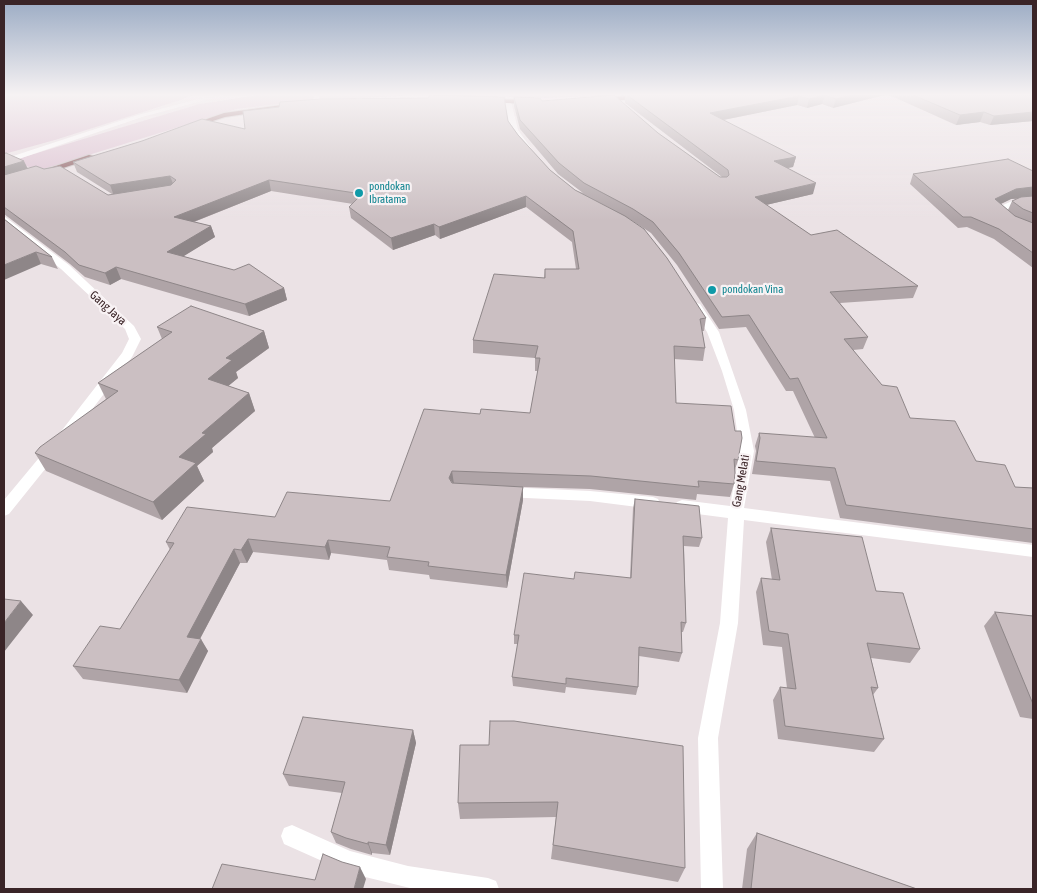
<!DOCTYPE html>
<html>
<head>
<meta charset="utf-8">
<style>
	body { margin:0 }
	#map { position:relative; width:1037px; height:893px; overflow:hidden; background:#ebe2e5; font-family:"Asap Condensed",sans-serif }
	canvas { display:block }
	.frame { position:absolute; inset:0; border:5px solid #3a2427; pointer-events:none }
</style>
</head>
<body>
<div id="map">
<canvas width="1037" height="893"></canvas>
<div class="frame"></div>
</div>
<script>
const ctx = document.querySelector('canvas').getContext('2d');
ctx.lineJoin = 'round';
function fillPath(path, color) { ctx.fillStyle = color; ctx.fill(path, 'evenodd'); }
const toPath = rows => new Path2D(rows.map(r => 'M' + r).join(''));
function stroke(path, color, width, dash) { ctx.strokeStyle = color; ctx.lineWidth = width; ctx.lineCap = dash ? 'butt' : 'round'; ctx.setLineDash(dash || []); ctx.stroke(path); }
function write(font, color, halo, rows, align = 'center') {
  ctx.font = font + ' "Asap Condensed",sans-serif'; ctx.lineWidth = 4.5; ctx.setLineDash([]); ctx.textBaseline = 'middle'; ctx.strokeStyle = halo; ctx.fillStyle = color; for (const [text, x, y, turn = 0] of rows) {
    ctx.save(); ctx.translate(x, y); ctx.rotate((+turn || 0) * Math.PI / 180); ctx.textAlign = isNaN(turn) ? turn : align; if (halo) ctx.strokeText(text, 0, 0); ctx.fillText(text, 0, 0); ctx.restore();
  }
}
fillPath(toPath([
	[4,95,192,95,181,100,55,140,4,154],
	[258,95,414,95,297,102,237,109,37,171,14,160,199,104],
	[445,95,614,95,547,98]
]), '#dabdce');
const trunk = toPath([
	[637,95,657,95,654,97,600,102,597,100,600,98,637,95],
	[485,99,531,100,534,102,531,104,483,102,483,100,485,99],
	[297,103,299,104,299,106,225,117,191,128,187,126,224,113,297,103],
	[89,155,96,157,48,173,41,171,89,155]
]);
stroke(trunk, '#c4bdbe', 2);
fillPath(toPath([
	[214,95,223,95,142,117,4,164,4,159,138,115,214,95]
]), '#fff');
fillPath(toPath([
	[314,95,320,95,318,104,313,103,314,95],
	[508,100,511,102,518,130,533,151,532,153,526,153,510,130,505,102,508,100],
	[1033,198,1033,204,1016,205,1003,211,1017,221,1033,228,1033,234,1011,225,992,210,1012,201,1033,198],
	[4,216,69,265,134,326,141,339,132,357,71,437,61,437,59,434,122,353,129,339,125,329,61,269,4,223,4,216],
	[696,303,700,304,719,332,746,410,754,451,744,508,1033,545,1033,557,744,520,738,623,718,738,723,889,701,889,698,738,720,623,728,518,682,512,677,510,675,506,677,502,682,500,730,506,740,451,734,410,722,371,707,332,691,306,696,303],
	[53,445,58,447,60,450,58,453,9,514,4,516,4,500,48,447,53,445],
	[505,487,590,491,653,497,658,499,660,503,658,507,653,509,590,501,505,497,500,496,498,492,500,488,505,487],
	[292,825,350,851,408,866,488,878,496,881,499,889,414,889,349,873,284,844,281,836,284,828,292,825]
]), '#fff');
fillPath(trunk, '#804e52');
fillPath(toPath([
	[625,95,884,95,833,108,822,104,807,108,797,105,723,120,796,157,793,167,787,168,813,194,766,205,811,235,918,286,913,298,840,303,868,337,863,349,853,350,882,385,910,418,1015,487,1033,488,1033,543,840,518,830,481,752,474,756,451,755,446,759,433,815,438,793,391,786,391,746,327,719,329,677,265,651,233,628,218,706,318,704,331,702,331,705,348,703,361,674,359,676,403,738,460,735,470,734,484,730,497,697,494,696,500,590,489,523,487,523,500,507,588,430,579,429,575,389,570,387,560,331,553,329,560,253,552,247,563,240,563,200,639,208,651,187,693,83,679,73,666,120,629,170,550,166,542,275,517,390,501,480,414,530,413,538,371,535,371,535,358,473,353,473,340,544,278,545,269,576,269,572,242,526,207,440,239,435,235,393,250,351,218,349,207,353,204,271,191,194,222,211,226,215,237,183,256,284,288,287,300,249,316,121,279,110,285,85,277,70,264,4,214,4,154,28,168,108,195,112,194,77,172,73,162,245,129,508,121,518,135,550,170,575,190,583,193,558,174,520,129,514,106,514,97,542,101,658,133,720,177,722,177,625,103],
	[889,95,1033,95,1033,121,990,125,980,122,956,125],
	[1033,171,1033,268,994,239,967,227,958,228,910,184,913,174],
	[1011,199,1017,199,1012,201,1008,210,1001,204],
	[4,219,52,257,58,269,41,264],
	[157,327,264,331,269,348,236,372,238,378,228,386,249,393,255,411,212,448,213,452,197,466,204,481,162,520,46,471,35,453,106,399,98,383,162,339],
	[635,499,702,538,699,547,684,546,686,623,683,632,681,632,682,653,679,662,639,656,638,687,636,695,566,687,565,693,513,686,512,677,518,644,514,644,514,635,574,579,630,578,633,508],
	[771,528,876,591,920,649,910,663,871,658,878,688,873,695,884,739,874,752,778,739,773,700,780,687,787,688,782,647,763,645,756,592,761,578,772,580,766,542],
	[995,612,1033,616,1033,719,1020,717,984,626],
	[413,730,416,743,390,855,372,853,372,855,351,849,336,843,331,832,342,793,289,786,283,774],
	[489,745,685,868,678,882,551,859,556,817,460,819,458,803],
	[757,833,917,889,742,889,747,849]
]), '#afa4a7');
fillPath(toPath([
	[825,95,822,104,807,108,809,99],
	[853,95,884,95,833,108,836,99],
	[799,96,797,105,708,123,710,113],
	[984,112,980,122,956,125,960,115],
	[1033,112,1033,121,990,125,994,116],
	[796,157,793,167,772,171,774,161],
	[24,161,29,171,4,179,4,167],
	[170,176,174,186,114,196,110,185],
	[269,180,271,191,178,228,174,217],
	[816,183,813,194,753,208,755,197],
	[1033,187,1033,197,1011,199,990,209,995,199,1016,189],
	[526,196,526,207,440,239,439,227],
	[434,224,435,235,393,250,391,238],
	[211,226,215,237,171,264,167,252],
	[36,252,41,264,4,280,4,265],
	[116,267,121,279,110,285,105,273],
	[284,288,287,300,249,316,245,304],
	[264,331,269,348,236,372,238,378,215,397,208,379,226,358],
	[249,393,255,411,212,448,213,452,197,466,204,481,162,520,153,502,179,457,202,433],
	[452,471,454,484,449,478],
	[523,487,523,500,507,588,506,575],
	[248,539,253,552,247,563,241,550],
	[328,540,331,553,329,560,325,547],
	[234,549,240,563,194,650,187,637],
	[21,601,33,615,4,652,4,623],
	[201,639,208,651,187,693,179,680],
	[413,730,416,743,390,855,386,845],
	[368,842,372,853,372,855,368,844],
	[360,867,366,879,363,889,354,889]
]), '#8e8688');
const building = toPath([
	[430,95,504,97,508,121,518,135,550,170,575,190,625,216,644,229,667,258,706,318,700,319,705,348,674,346,676,403,731,406,735,431,741,431,742,438,738,460,734,459,735,473,734,484,698,481,699,487,591,476,452,471,449,478,452,483,523,487,506,575,428,566,429,562,387,557,390,547,328,540,325,547,248,539,241,550,234,549,187,637,201,639,179,680,73,666,100,626,120,629,174,543,166,542,187,507,275,517,287,492,390,501,424,409,480,414,481,409,530,413,540,358,535,358,538,346,473,340,494,274,545,278,545,269,579,269,573,231,526,196,439,227,434,224,391,238,349,207,362,194,269,180,174,217,211,226,167,252,234,270,249,264,284,288,245,304,116,267,105,273,79,265,65,252,4,207,4,175,36,166,44,169,60,166,108,195,171,185,176,180,170,176,110,185,73,162,142,141,202,119,245,129,243,111,279,107,280,102,321,99,428,98,430,95],
	[614,95,658,133,720,177,727,177,729,175,728,170,627,95,853,95,836,99,825,95,809,99,799,96,710,113,796,157,774,161,816,183,755,197,811,235,837,230,918,286,830,292,868,337,844,339,882,385,897,387,910,418,955,421,976,461,1005,465,1015,487,1033,488,1033,529,846,505,835,468,756,461,760,438,759,433,827,438,798,378,790,379,749,315,722,317,679,253,653,222,633,209,584,183,559,163,520,120,514,97,540,98,542,101,614,95],
	[913,95,1033,95,1033,112,994,116,984,112,960,115,913,95],
	[6,153,24,161,4,167,4,154,6,153],
	[1008,159,1033,171,1033,187,1016,189,995,199,1015,216,1033,223,1033,253,999,229,971,217,963,217,913,174,1008,159],
	[1033,196,1033,213,1023,209,1012,201,1021,197,1033,196],
	[4,219,52,257,36,252,4,265,4,219],
	[191,306,264,331,226,358,232,360,208,379,249,393,202,433,206,434,179,457,196,463,153,502,35,453,40,447,118,391,98,383,172,332,157,327,191,306],
	[635,499,699,506,702,538,683,536,686,623,681,622,682,653,639,647,638,687,566,678,566,684,512,677,519,635,514,635,524,573,574,579,575,572,631,578,635,499],
	[771,528,862,537,876,591,903,593,920,649,867,643,878,688,871,687,884,739,785,726,780,687,796,689,788,634,769,631,761,578,780,580,771,528],
	[4,599,21,601,4,623,4,599],
	[995,612,1033,616,1033,704,995,612],
	[303,717,413,730,386,845,368,842,368,844,346,838,331,832,345,782,283,774,303,717],
	[490,721,514,721,683,746,685,868,553,845,558,802,458,803,460,745,489,745,490,721],
	[757,833,917,889,751,889,757,833],
	[323,854,342,862,360,867,354,889,212,889,222,864,315,880,323,854]
]);
fillPath(building, '#cbbfc2');
stroke(building, '#8e8688', 1);
const sky = ctx.createLinearGradient(0, 0, 0, 220);
sky.addColorStop(0, '#9cacc4');
sky.addColorStop(0.43, '#f6f2f3');
sky.addColorStop(1, '#f6f2f300');
ctx.fillStyle = sky;
ctx.fillRect(0, 0, 1037, 220);
for (const [x, y, r, color] of [
	[359,193,5,"#0f9aa8"],
	[712,290,5,"#0f9aa8"]
]) { const dot = new Path2D(); dot.arc(x, y, r, 0, 2 * Math.PI); ctx.fillStyle = color; ctx.fill(dot); stroke(dot, '#f8f2f4', 2); }
write('11px', '#0d838f', '#f8f2f4', [
	["pondokan",369,187],
	["Ibratama",369,200],
	["pondokan Vina",722,290]
], 'left');
write('12px', '#3a2427', '#f8f2f4', [
	["Gang Jaya",108,308,42],
	["Gang Melati",741,481,-80]
]);
</script>
</body>
</html>
